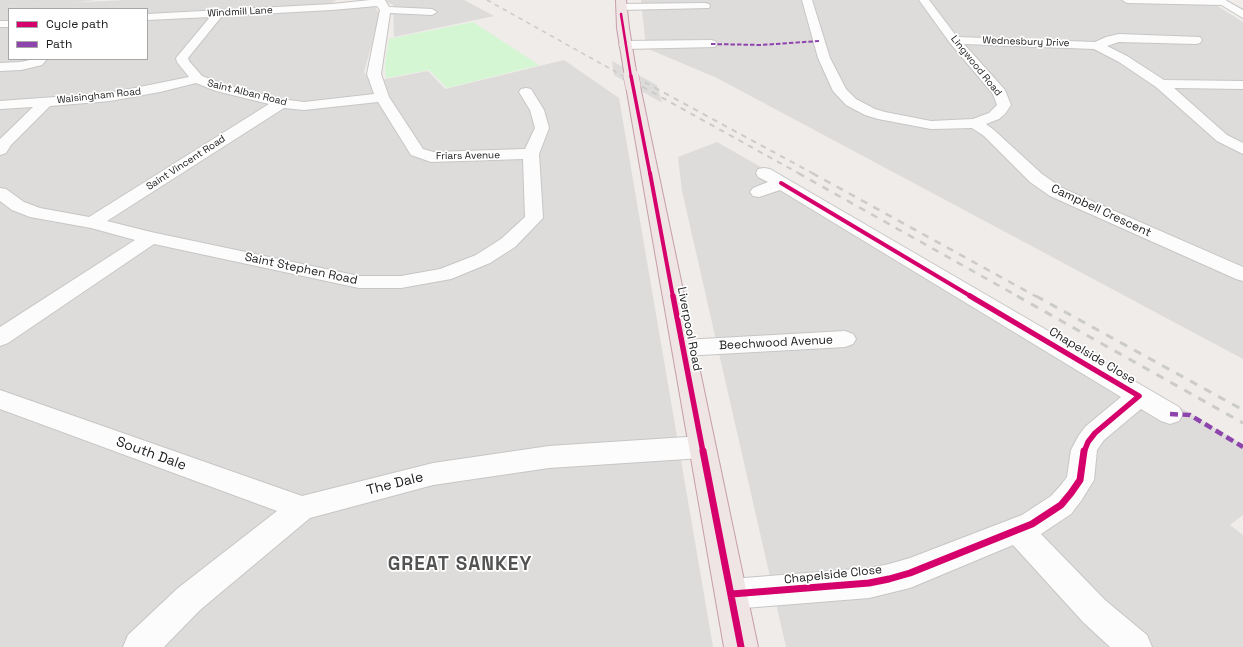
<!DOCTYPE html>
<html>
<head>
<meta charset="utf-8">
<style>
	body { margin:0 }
	#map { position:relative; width:1243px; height:647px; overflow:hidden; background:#efece9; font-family:"Space Grotesk",sans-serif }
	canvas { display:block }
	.legend { position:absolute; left:8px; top:8px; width:140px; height:52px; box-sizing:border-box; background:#fff; border:1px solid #a6a6a6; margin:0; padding:5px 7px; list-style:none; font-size:12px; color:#202020 }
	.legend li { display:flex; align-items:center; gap:8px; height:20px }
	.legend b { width:20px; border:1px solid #a6a6a6 }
</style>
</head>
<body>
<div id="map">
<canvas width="1243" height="647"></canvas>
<ul class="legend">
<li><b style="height:5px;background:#d6006c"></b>Cycle path</li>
<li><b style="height:5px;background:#8e44ad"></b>Path</li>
</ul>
</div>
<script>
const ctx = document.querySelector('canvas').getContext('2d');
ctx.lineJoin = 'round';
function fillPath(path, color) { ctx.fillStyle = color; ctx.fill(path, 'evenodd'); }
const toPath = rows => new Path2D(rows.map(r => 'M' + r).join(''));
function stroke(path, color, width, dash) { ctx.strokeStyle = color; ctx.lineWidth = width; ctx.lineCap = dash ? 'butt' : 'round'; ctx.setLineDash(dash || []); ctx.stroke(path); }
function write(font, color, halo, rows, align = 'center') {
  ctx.font = font + ' "Space Grotesk",sans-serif'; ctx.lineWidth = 3.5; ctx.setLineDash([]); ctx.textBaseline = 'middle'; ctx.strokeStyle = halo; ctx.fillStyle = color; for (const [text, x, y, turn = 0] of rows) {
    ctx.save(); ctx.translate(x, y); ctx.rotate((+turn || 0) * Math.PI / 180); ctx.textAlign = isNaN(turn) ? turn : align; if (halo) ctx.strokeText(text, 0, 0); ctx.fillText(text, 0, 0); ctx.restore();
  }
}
fillPath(toPath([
	[126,0,336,0,322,10,375,7,380,15,364,72,370,82,428,71,445,89,564,60,619,98,713,647,0,647,0,6],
	[9,9,147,9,147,59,9,59],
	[383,0,464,0,494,16,394,37,393,5],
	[641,0,1208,0,1243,22,1243,359,717,78,646,48],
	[717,142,1152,391,1243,445,1243,515,1230,525,1243,535,1243,647,786,647,682,191,678,157]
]), '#dedcda');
fillPath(toPath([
	[0,0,96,0,72,3,0,6]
]), '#dddcda');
fillPath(toPath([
	[473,22,539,65,447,88,429,70,386,78,385,65,389,39]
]), '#d5f6d2');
fillPath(toPath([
	[612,61,657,85,662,103,614,75]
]), '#dedcdb');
const minor = toPath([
	[370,0,385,0,389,7,432,9,437,12,432,15,390,13,381,74,389,97,423,149,433,152,525,149,535,128,530,110,519,92,521,89,526,88,531,89,544,110,549,128,539,154,543,218,515,247,490,263,451,279,401,288,359,288,154,244,8,343,0,346,0,327,135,240,91,228,30,217,12,210,0,201,0,188,6,189,24,202,40,208,89,217,269,104,216,91,196,83,160,92,110,101,50,106,11,145,6,153,0,155,0,139,33,107,0,109,0,101,110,93,189,77,177,62,176,58,210,17,147,20,147,14,332,4,370,0],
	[377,6,380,10,367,74,374,94,304,102,281,99,226,85,202,76,189,61,188,58,222,16,332,10,377,6],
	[378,102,411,155,431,162,523,159,525,217,501,239,476,255,440,269,401,276,359,276,151,232,107,221,284,108,304,110,378,102],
	[802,0,812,0,830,58,846,89,856,99,875,109,885,112,931,121,973,119,989,113,997,105,993,94,950,43,919,0,929,0,957,37,1095,42,1106,37,1119,34,1200,37,1202,40,1200,43,1196,44,1119,42,1107,46,1127,56,1164,80,1243,81,1243,89,1174,88,1227,135,1243,143,1243,154,1217,141,1156,87,1119,62,1094,49,964,44,1005,90,1011,105,1005,114,999,119,986,124,994,130,1042,174,1062,188,1243,267,1243,281,1236,279,1050,196,1030,182,984,136,972,128,931,129,878,119,865,115,846,105,833,91,818,58,802,0],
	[1122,0,1226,0,1227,2,1222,5,1127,3,1122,0],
	[705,3,709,4,710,6,709,8,621,10,616,7,621,4,705,3],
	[0,21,9,21,9,27,0,27,0,21],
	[711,40,715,41,717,44,715,47,625,49,621,48,619,45,621,42,625,41,711,40],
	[34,59,47,59,42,65,21,70,0,71,0,63,21,62,34,59],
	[764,168,770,169,1179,407,1183,414,1179,421,1170,424,1161,421,1141,409,1104,440,1097,450,1094,480,1081,501,1071,514,1041,534,1105,600,1147,635,1152,647,1110,647,1083,622,1013,545,910,588,869,598,732,609,721,605,716,594,721,583,732,579,869,568,889,564,910,558,1022,515,1051,496,1061,485,1067,477,1071,450,1079,435,1086,426,1121,397,780,190,759,197,753,196,750,192,753,188,768,182,758,177,756,173,758,169,764,168],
	[845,331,853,334,856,339,853,344,845,347,683,356,675,354,672,348,675,342,683,340,845,331],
	[0,390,302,496,433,463,549,446,702,436,711,439,715,447,711,455,702,458,549,468,433,485,310,518,200,610,164,647,123,647,128,635,178,588,277,511,0,409,0,390]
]);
const tertiary = toPath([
	[1213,0,1225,0,1243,10,1243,18,1213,0]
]);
const trunk = toPath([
	[616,0,626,0,629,28,636,71,635,74,630,75,625,74,624,71,617,28,616,0],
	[633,82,638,83,640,86,758,647,724,647,626,86,628,83,633,82]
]);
stroke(minor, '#c7c6c5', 2);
stroke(tertiary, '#c7c6c5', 2);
stroke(trunk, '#c79dac', 2);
fillPath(minor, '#fdfcfc');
fillPath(tertiary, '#fdfcfc');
fillPath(trunk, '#efe5e4');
stroke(toPath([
	[487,0,625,77]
]), '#cbcbca', 1.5, [4.5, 4.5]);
stroke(toPath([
	[623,76,800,174],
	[635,77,814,174]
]), '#cbcbca', 2, [5.5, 5.5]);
stroke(toPath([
	[798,173,1019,297],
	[812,173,1037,297]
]), '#cbcbca', 2.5, [7, 7]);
stroke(toPath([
	[1017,296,1243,423],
	[1036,296,1243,410]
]), '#cbcbca', 3, [8, 8]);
const trunkBridgeFar1 = toPath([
	[630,71,631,77]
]);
const trunkBridge = toPath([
	[631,76,633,86]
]);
stroke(trunkBridgeFar1, '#c79dac', 12, []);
stroke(trunkBridge, '#c79dac', 16, []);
stroke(trunkBridgeFar1, '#efe5e4', 12);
stroke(trunkBridge, '#efe5e4', 15);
stroke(toPath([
	[711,44,761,45,819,41]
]), '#8e44ad', 2, [4.5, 2]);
stroke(toPath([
	[1170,414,1190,415,1243,447]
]), '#8e44ad', 4.5, [8, 4.5]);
stroke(toPath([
	[621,14,631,77]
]), '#d6006c', 2.5);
stroke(toPath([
	[631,76,650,174]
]), '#d6006c', 3.5);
stroke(toPath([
	[650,173,673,297],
	[781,183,972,297]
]), '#d6006c', 4);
stroke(toPath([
	[673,296,703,452],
	[970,296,1139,396,1095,433,1088,442,1084,452]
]), '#d6006c', 5.5);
stroke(toPath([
	[703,451,741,647],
	[732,594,869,583,889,579,910,573,1032,524,1061,505,1071,493,1080,480,1084,451]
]), '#d6006c', 7);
write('10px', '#202020', '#fff', [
	["Windmill Lane",240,12,-3],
	["Wednesbury Drive",1026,42,2],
	["Lingwood Road",976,66,51],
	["Saint Alban Road",247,93,14],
	["Walsingham Road",99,96,-6],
	["Friars Avenue",468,156,-1],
	["Saint Vincent Road",186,163,-33]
]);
write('12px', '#202020', '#fff', [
	["Campbell Crescent",1101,211,25],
	["Saint Stephen Road",301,269,12],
	["Liverpool Road",689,329,79],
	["Beechwood Avenue",776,343,-3],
	["Chapelside Close",1092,356,31],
	["Chapelside Close",833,575,-6]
]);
write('14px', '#202020', '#fff', [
	["South Dale",151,454,20],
	["The Dale",395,484,-14]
]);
ctx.letterSpacing = '1px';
write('bold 19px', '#535353', '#fff', [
	["GREAT SANKEY",460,565]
]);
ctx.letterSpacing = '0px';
</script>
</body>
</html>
